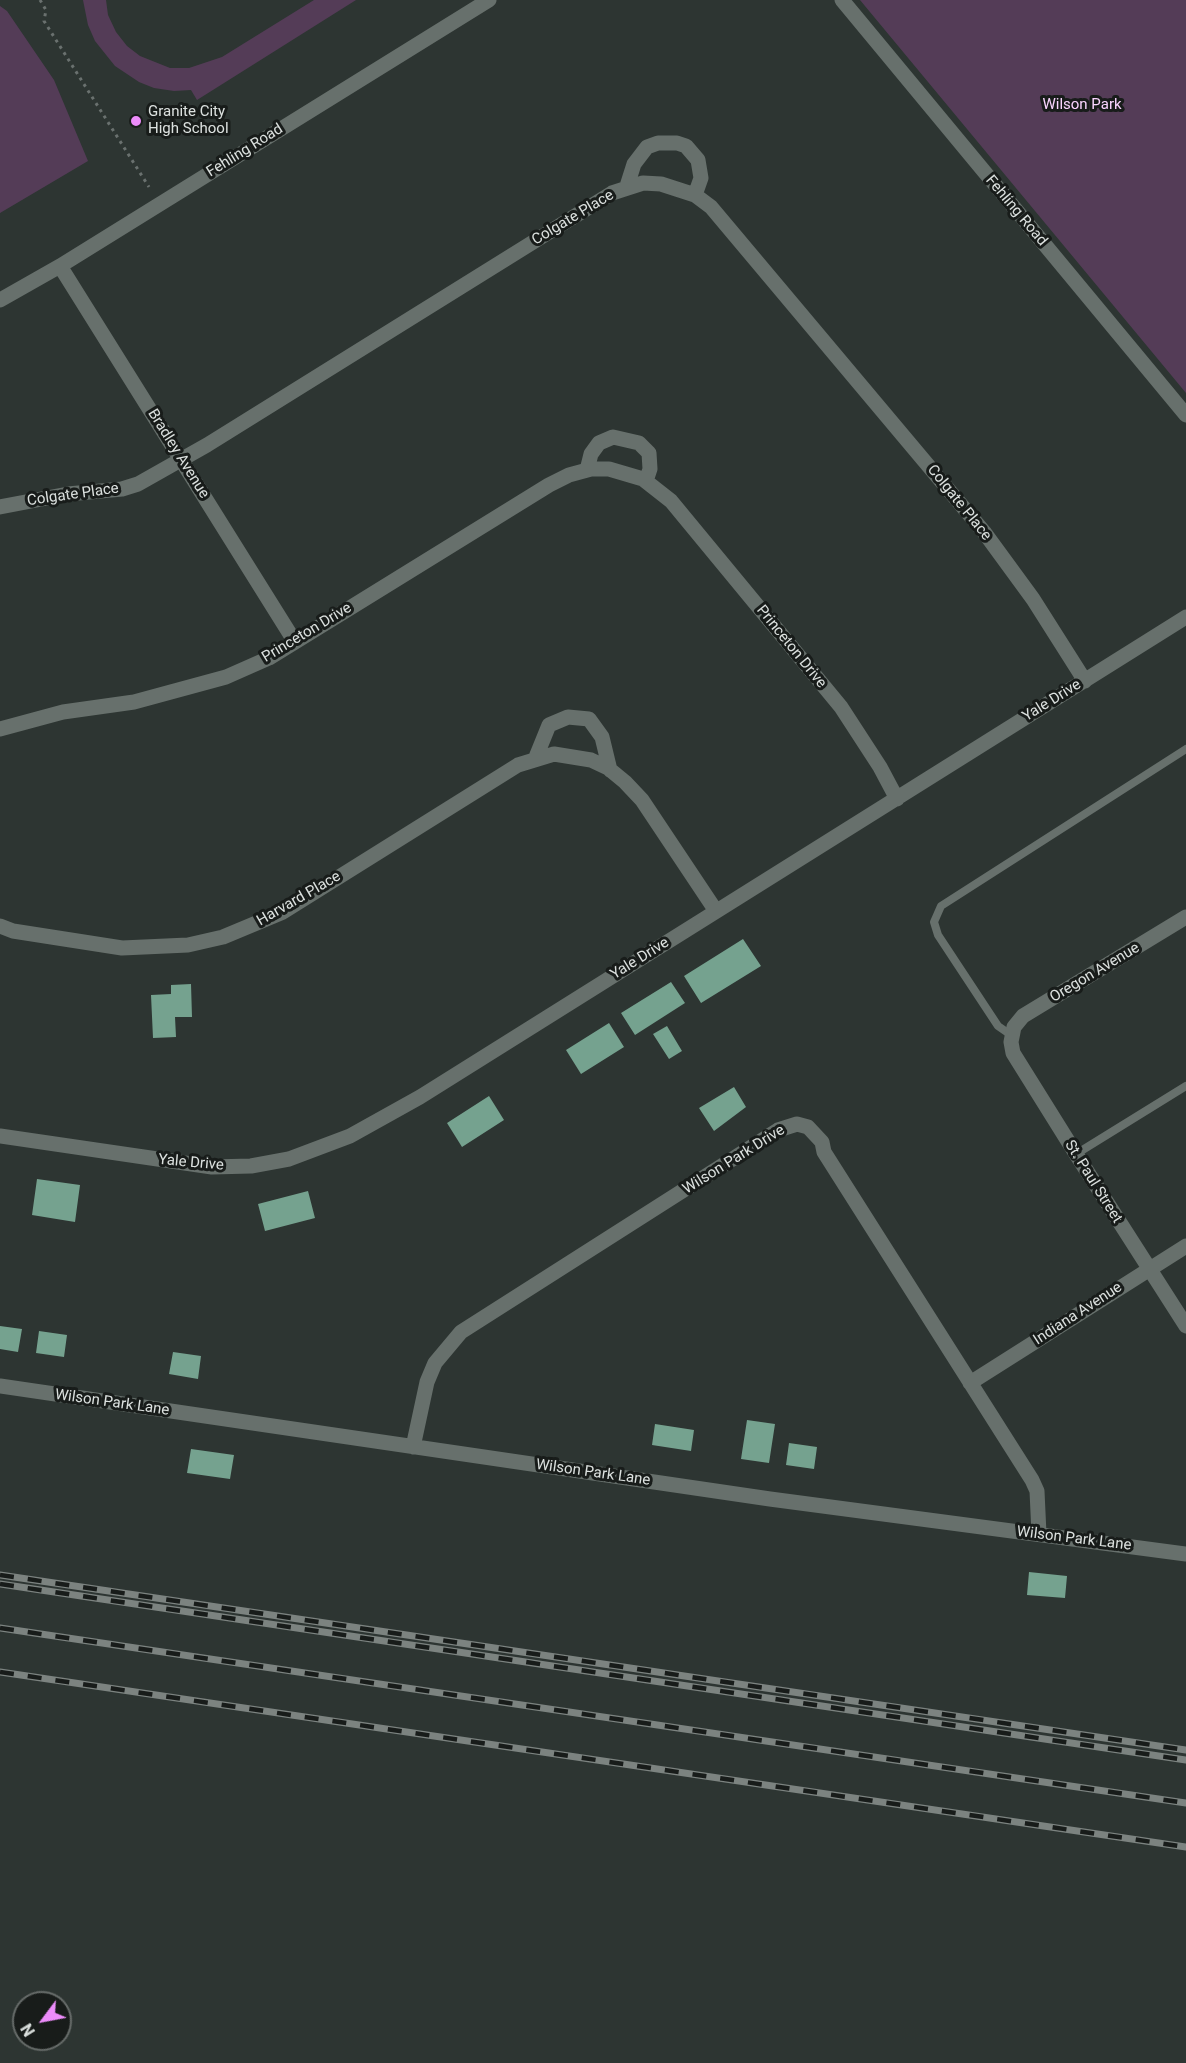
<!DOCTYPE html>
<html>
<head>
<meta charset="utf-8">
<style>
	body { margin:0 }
	#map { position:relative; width:1186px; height:2063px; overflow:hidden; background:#2d3532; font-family:Roboto,sans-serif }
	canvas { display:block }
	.north { position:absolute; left:12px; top:1991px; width:60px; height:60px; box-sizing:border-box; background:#181c1a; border:2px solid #666b69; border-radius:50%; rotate:238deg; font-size:16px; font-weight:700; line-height:24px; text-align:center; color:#dce1df }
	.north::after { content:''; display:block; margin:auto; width:21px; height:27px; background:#ec8cfa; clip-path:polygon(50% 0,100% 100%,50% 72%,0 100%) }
</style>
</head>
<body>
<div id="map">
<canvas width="1186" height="2063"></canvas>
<div class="north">N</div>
</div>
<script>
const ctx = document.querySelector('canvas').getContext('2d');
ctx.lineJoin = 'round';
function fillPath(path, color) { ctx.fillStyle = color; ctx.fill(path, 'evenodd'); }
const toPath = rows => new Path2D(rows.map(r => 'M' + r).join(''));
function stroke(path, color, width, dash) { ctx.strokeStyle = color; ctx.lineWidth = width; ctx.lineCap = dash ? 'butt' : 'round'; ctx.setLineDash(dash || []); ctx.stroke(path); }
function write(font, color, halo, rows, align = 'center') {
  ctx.font = font + ' Roboto,sans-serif'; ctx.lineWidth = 6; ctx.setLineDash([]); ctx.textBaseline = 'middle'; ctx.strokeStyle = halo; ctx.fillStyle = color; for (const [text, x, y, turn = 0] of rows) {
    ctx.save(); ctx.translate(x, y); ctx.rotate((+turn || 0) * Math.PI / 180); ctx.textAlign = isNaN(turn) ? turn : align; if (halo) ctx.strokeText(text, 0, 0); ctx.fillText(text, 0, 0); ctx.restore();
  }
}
fillPath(toPath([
	[83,0,106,0,108,15,116,32,127,46,140,56,170,68,189,68,222,57,314,0,356,0,197,100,191,90,174,91,154,88,139,82,115,66,95,41,88,25],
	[860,0,1186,0,1186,393],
	[0,6,7,11,54,80,88,161,0,213]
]), '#543c57');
fillPath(toPath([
	[743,939,761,966,701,1003,684,976],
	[671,982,685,1003,635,1035,621,1013],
	[191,984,192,1017,175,1017,176,1037,153,1038,151,995,171,994,171,985],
	[609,1023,624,1047,581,1074,566,1050],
	[667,1026,682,1051,669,1059,653,1034],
	[734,1087,746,1107,714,1131,699,1108],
	[489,1096,504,1120,462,1147,447,1123],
	[37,1179,80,1185,75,1222,32,1215],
	[308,1191,315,1218,265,1231,258,1204],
	[0,1326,22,1329,18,1352,0,1349],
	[39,1331,67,1335,64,1357,36,1353],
	[173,1352,201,1356,198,1379,169,1374],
	[747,1420,775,1424,769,1463,741,1459],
	[655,1424,694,1430,691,1451,652,1445],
	[789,1443,817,1447,814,1469,786,1465],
	[191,1449,234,1455,230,1479,187,1473],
	[1029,1572,1067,1576,1065,1598,1027,1595]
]), '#75a28f');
stroke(toPath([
	[40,0,46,10,44,21,149,187]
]), '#6a716f', 3, [3, 4.5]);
stroke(toPath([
	[1011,1035,998,1026,938,935,934,922,941,906,1186,749],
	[1076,1154,1186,1086]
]), '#67706c', 8);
stroke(toPath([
	[842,0,1186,415],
	[627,186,634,164,647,147,658,143,677,143,686,146,698,160,701,178,695,195],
	[60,266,295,642],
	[0,300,60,266,489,0],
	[587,470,591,454,599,443,613,437,639,443,649,453,650,469,646,481],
	[0,507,68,494,122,489,138,484,207,445,612,193,643,183,661,184,695,195,711,207,984,532,1033,599,1085,681],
	[0,729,63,712,134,702,226,677,269,658,549,485,569,475,591,469,609,469,643,479,671,501,841,707,880,767,897,799],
	[536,757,549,725,568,717,589,719,602,737,610,770],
	[1186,917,1023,1016,1014,1027,1011,1042,1013,1053,1076,1154,1186,1326],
	[0,926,13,931,122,948,188,945,223,937,283,912,518,765,554,754,591,760,608,768,625,782,642,800,716,911],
	[0,1136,212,1167,251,1166,289,1159,350,1136,420,1097,1186,617],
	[970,1383,1186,1246],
	[0,1386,770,1499,1186,1554],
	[413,1447,427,1382,435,1363,461,1332,778,1130,797,1124,808,1127,822,1142,824,1152,1032,1480,1037,1491,1039,1534]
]), '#67706c', 15);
const rail = toPath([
	[0,1575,1186,1750],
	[0,1584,1186,1760],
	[0,1628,1186,1803],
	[0,1672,1186,1847]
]);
stroke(rail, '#7c8380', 7);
stroke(rail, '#181c1a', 4.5, [14]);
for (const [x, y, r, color] of [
	[136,121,6,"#ec8cfa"]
]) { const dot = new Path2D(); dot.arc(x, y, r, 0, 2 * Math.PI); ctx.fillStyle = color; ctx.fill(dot); stroke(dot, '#181c1a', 2); }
write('15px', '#f9d4fe', '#181c1a', [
	["Wilson Park",1082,105]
]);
write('15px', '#dce1df', '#181c1a', [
	["Granite City",148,112],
	["High School",148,129]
], 'left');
write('15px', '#dce1df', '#181c1a', [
	["Fehling Road",245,151,-32],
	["Fehling Road",1016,211,50],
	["Colgate Place",573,218,-31],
	["Bradley Avenue",178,454,58],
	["Colgate Place",73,495,-8],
	["Colgate Place",959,503,51],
	["Princeton Drive",307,633,-31],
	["Princeton Drive",791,647,51],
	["Yale Drive",1052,701,-32],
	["Harvard Place",299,899,-30],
	["Yale Drive",640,959,-32],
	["Oregon Avenue",1095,973,-31],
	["Wilson Park Drive",734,1160,-32],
	["Yale Drive",191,1163,5],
	["St. Paul Street",1093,1182,58],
	["Indiana Avenue",1078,1314,-33],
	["Wilson Park Lane",112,1403,8],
	["Wilson Park Lane",593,1473,8],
	["Wilson Park Lane",1074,1539,7]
]);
</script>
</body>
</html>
